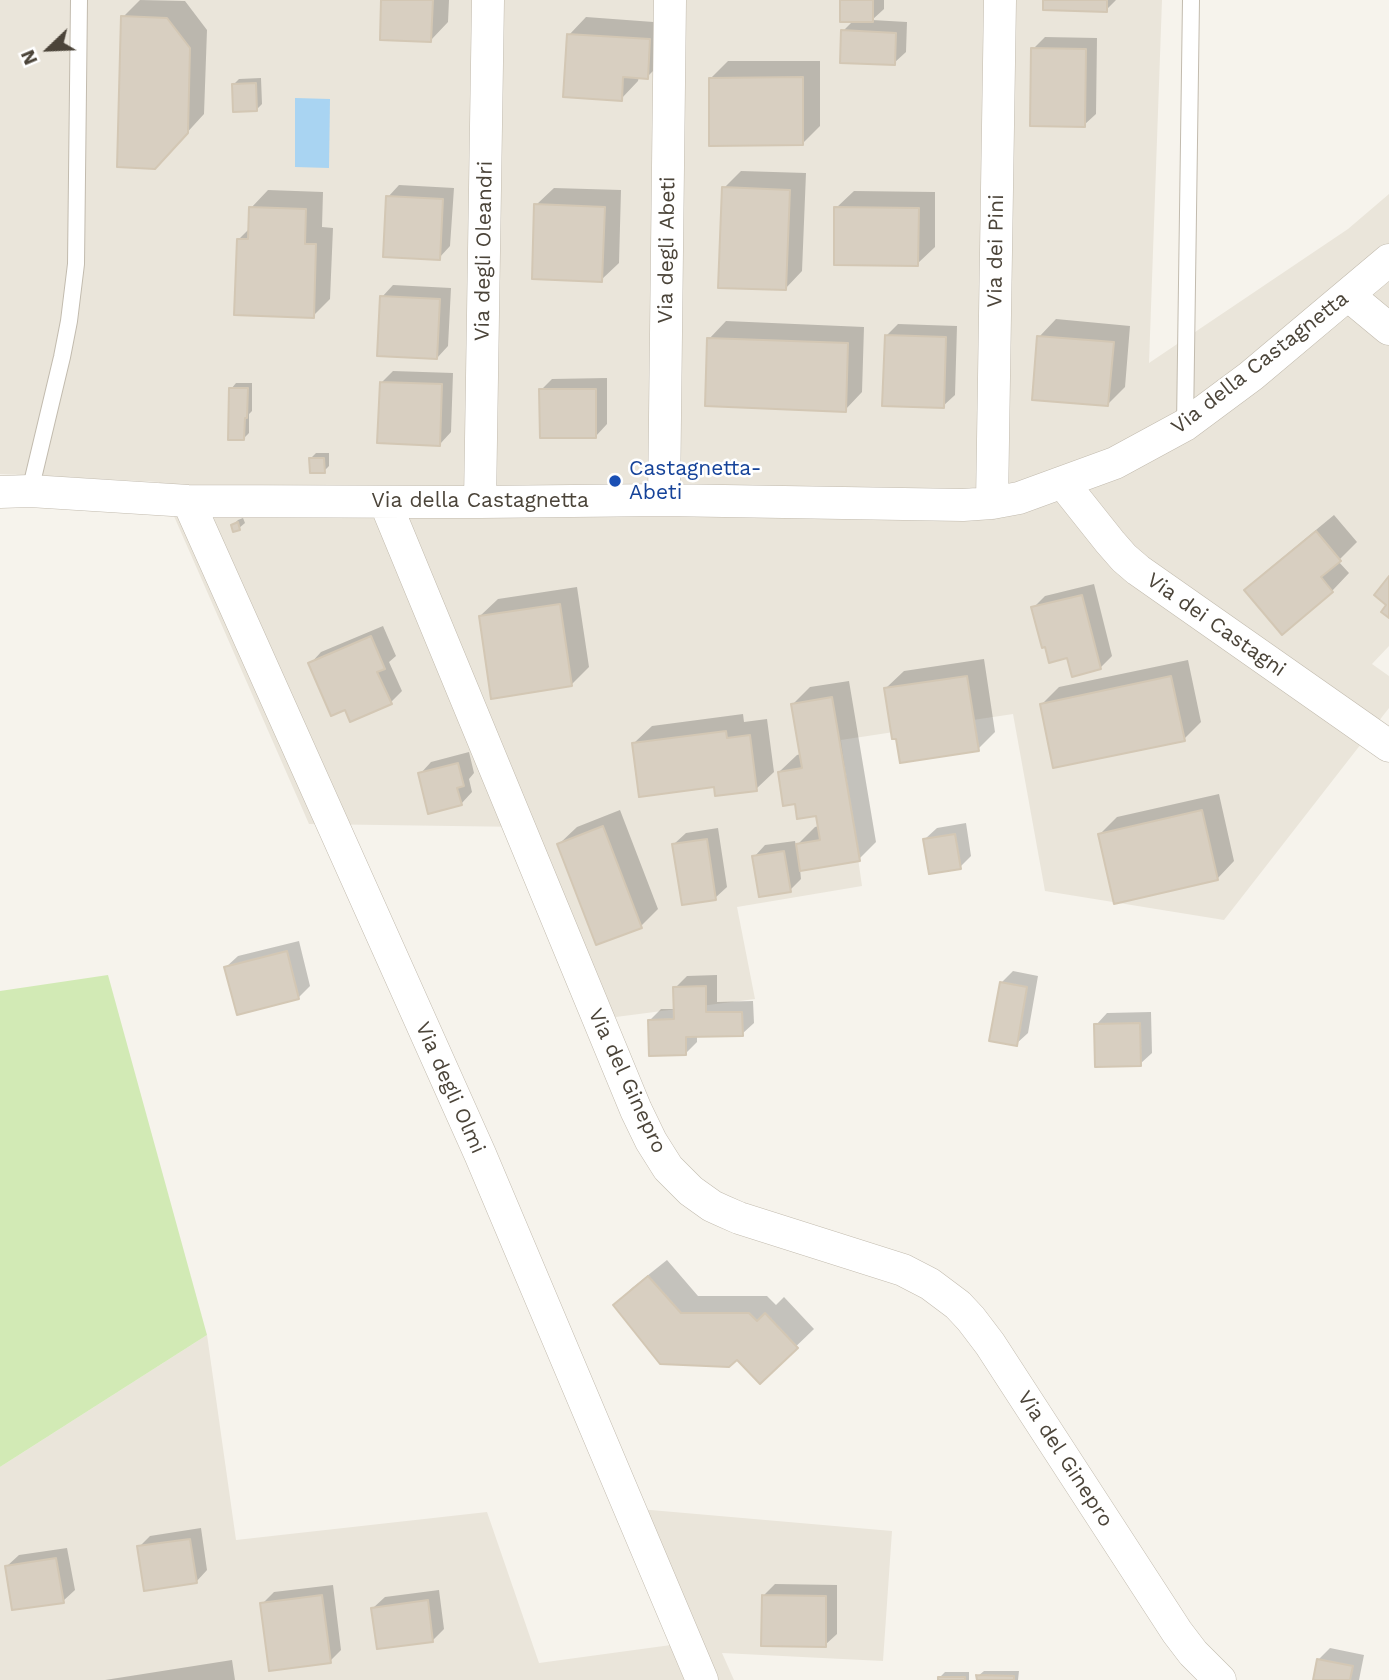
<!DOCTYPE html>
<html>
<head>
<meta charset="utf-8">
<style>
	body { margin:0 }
	#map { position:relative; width:1389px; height:1680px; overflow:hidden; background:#f6f3ec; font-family:"Work Sans",sans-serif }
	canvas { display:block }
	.north { position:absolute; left:14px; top:14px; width:70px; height:70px; -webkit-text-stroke:5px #fff; paint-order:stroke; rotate:247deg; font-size:19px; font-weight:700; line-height:28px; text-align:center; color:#4b4439 }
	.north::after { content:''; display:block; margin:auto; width:24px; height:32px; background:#4b4439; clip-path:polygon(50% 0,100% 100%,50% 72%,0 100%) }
</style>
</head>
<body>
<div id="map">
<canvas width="1389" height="1680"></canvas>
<div class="north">N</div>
</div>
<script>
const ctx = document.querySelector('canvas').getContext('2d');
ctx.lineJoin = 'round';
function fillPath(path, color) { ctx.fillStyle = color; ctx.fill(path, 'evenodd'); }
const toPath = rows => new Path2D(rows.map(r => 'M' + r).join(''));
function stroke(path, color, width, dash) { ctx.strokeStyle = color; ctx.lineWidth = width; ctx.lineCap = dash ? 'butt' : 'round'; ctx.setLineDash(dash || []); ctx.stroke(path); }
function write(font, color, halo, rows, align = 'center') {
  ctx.font = font + ' "Work Sans",sans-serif'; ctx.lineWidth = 5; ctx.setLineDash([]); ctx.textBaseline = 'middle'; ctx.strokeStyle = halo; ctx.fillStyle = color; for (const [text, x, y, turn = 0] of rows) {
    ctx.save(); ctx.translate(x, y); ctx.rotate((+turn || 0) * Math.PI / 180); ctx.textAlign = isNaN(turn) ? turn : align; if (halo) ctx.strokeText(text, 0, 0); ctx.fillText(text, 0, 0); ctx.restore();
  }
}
fillPath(toPath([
	[0,0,1162,0,1149,363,1348,229,1389,194,1389,646,1372,664,1389,676,1389,708,1224,920,1045,891,1013,714,841,740,862,886,737,907,755,999,608,1018,524,827,309,824,159,482,0,474],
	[207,1335,236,1540,487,1512,539,1663,671,1645,616,1507,892,1531,883,1661,722,1653,734,1680,0,1680,0,1467]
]), '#eae5da');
fillPath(toPath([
	[108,975,207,1335,0,1467,0,991]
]), '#d2eab5');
fillPath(toPath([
	[295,98,330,99,329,168,295,167]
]), '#a9d4f2');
fillPath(toPath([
	[140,0,185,1,207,30,204,114,172,149,123,17],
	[383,0,449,0,448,22,431,40],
	[842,0,884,0,884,9,872,20,907,22,906,52,894,63,843,31,854,20],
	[1045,0,1116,0,1106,10],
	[586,17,667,23,664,60,647,77,639,76,638,81,621,99,569,35],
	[1045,37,1097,38,1096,114,1084,125,1033,49],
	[728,61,820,61,820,126,802,144,711,78],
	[261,78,262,104,256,110,234,84,239,79],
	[741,171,806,173,802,271,785,289,724,188],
	[399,185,454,188,450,246,439,258,388,197],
	[554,188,621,190,619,263,601,280,536,205],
	[268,190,323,192,322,227,333,228,330,299,313,316,239,239,250,228,251,208],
	[854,191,935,192,935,247,917,264,836,208],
	[393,285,451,288,448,346,437,358,382,297],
	[1056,319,1130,326,1125,387,1108,404,1039,337],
	[726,321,864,327,862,392,845,410,709,339],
	[898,324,957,326,955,395,943,406,887,335],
	[393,371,453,373,451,432,440,444,381,383],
	[607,378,607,424,596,436,541,390,552,379],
	[236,383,252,383,252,411,249,414,249,433,244,438,231,389],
	[316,453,329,453,329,466,324,471,311,458],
	[1334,515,1357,542,1338,561,1349,573,1332,591,1247,590,1264,573],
	[243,518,245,523,239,528,233,525,238,520],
	[1094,584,1112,656,1100,668,1069,656,1033,608,1045,596],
	[577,587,589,667,571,685,480,616,498,599],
	[383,626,396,656,389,662,402,691,391,702,346,708,310,664,321,652],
	[984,659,995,732,978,749,886,688,904,671],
	[1188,660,1201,722,1184,739,1041,705,1059,687],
	[849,681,876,842,859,859,800,869,801,879,790,890,754,857,765,845,795,841,796,846,815,827,819,826,817,814,796,802,779,772,797,755,801,754,793,704,810,687],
	[743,714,744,722,767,719,774,772,756,789,715,785,634,743,652,726],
	[469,752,474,773,469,779,472,792,461,804,420,774,431,762],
	[1219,794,1234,861,1217,879,1100,834,1117,817],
	[620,810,658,909,641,926,559,844,577,827],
	[966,823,971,856,960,867,925,839,937,828],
	[718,828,727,887,715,898,674,844,686,833],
	[299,941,310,986,298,998,226,967,238,956],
	[1013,971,1038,976,1028,1033,1016,1044,1001,983],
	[717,975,717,1002,753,1001,754,1023,742,1034,697,1035,697,1042,686,1053,650,1020,661,1009,676,1009,675,988,687,976],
	[1151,1012,1152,1053,1140,1064,1096,1025,1107,1013],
	[667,1260,698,1296,767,1296,776,1305,784,1297,814,1329,760,1381,737,1357,615,1305,632,1288],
	[201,1528,207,1570,196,1582,139,1547,150,1536],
	[67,1548,75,1590,63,1601,7,1566,19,1555],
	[775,1584,837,1585,837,1634,825,1645,763,1596],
	[333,1585,341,1650,330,1661,262,1604,274,1592],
	[439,1590,444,1629,433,1640,373,1608,385,1597],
	[1330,1648,1364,1655,1359,1680,1314,1680,1319,1659],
	[232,1660,235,1680,105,1680],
	[984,1671,1019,1671,1018,1680,978,1680,978,1676],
	[945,1672,969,1672,969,1680,940,1680,940,1677]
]), '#0003');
const building = toPath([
	[381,0,433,0,431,42,380,40,381,0],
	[840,0,873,0,873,22,840,22,840,0],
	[1043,0,1107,0,1107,12,1043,10,1043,0],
	[121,16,167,18,190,48,188,133,155,169,117,167,121,16],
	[841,30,896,33,895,65,840,63,841,30],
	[567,34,650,39,648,79,623,77,622,101,563,97,567,34],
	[1031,48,1086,49,1085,127,1030,126,1031,48],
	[803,77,803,145,709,146,709,78,803,77],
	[256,83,257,111,233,112,232,84,256,83],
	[722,187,790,190,786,290,718,288,722,187],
	[386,196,443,199,440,260,383,257,386,196],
	[534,204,605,207,602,282,532,279,534,204],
	[249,207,306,209,305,244,316,244,314,318,234,315,237,239,248,239,249,207],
	[834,207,919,208,918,266,834,265,834,207],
	[380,296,440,299,437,359,377,356,380,296],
	[885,335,946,337,944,408,882,406,885,335],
	[1037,336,1114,342,1108,406,1032,400,1037,336],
	[707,338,848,343,846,412,705,406,707,338],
	[380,382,442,384,440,446,377,443,380,382],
	[229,388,248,388,247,418,245,418,244,440,228,440,229,388],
	[539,389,596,389,596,438,540,438,539,389],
	[309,458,324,458,325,473,310,473,309,458],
	[238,522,240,530,233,532,231,525,238,522],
	[1316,531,1341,561,1321,577,1333,592,1282,635,1244,590,1316,531],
	[1389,576,1389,618,1381,612,1386,605,1374,595,1389,576],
	[1082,595,1101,669,1072,677,1067,658,1049,663,1045,647,1042,648,1031,607,1082,595],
	[560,604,572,686,491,699,479,616,560,604],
	[371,636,385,669,377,672,392,704,350,722,345,710,331,716,308,663,371,636],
	[967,676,979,751,900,763,896,739,892,739,884,688,967,676],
	[1171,676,1185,741,1053,768,1040,704,1171,676],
	[832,697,860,861,800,871,796,844,820,840,816,816,797,819,795,804,783,806,778,772,802,768,791,704,832,697],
	[726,731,727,738,750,735,757,791,715,796,714,787,639,797,632,743,726,731],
	[458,763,464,786,457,788,462,805,428,814,418,773,458,763],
	[1202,810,1218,880,1114,904,1098,834,1202,810],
	[603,826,642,928,596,945,557,844,603,826],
	[955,834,961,869,929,874,923,839,955,834],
	[707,839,716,900,682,905,672,844,707,839],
	[784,851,791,892,759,897,752,856,784,851],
	[287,951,299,999,237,1015,224,967,287,951],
	[1000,982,1027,987,1017,1046,989,1041,1000,982],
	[706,986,706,1012,742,1012,743,1036,686,1037,686,1055,649,1056,648,1020,674,1019,673,987,706,986],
	[1140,1023,1141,1066,1095,1067,1094,1024,1140,1023],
	[648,1276,681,1313,749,1313,757,1321,765,1313,798,1348,760,1384,737,1360,729,1367,660,1364,613,1305,648,1276],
	[190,1539,197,1583,144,1591,137,1546,190,1539],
	[56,1558,64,1603,12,1610,5,1566,56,1558],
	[322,1595,331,1663,269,1671,260,1603,322,1595],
	[762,1595,826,1596,826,1647,761,1646,762,1595],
	[428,1600,433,1642,377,1649,371,1608,428,1600],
	[1317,1659,1353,1666,1350,1680,1313,1680,1317,1659],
	[976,1675,1014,1676,1014,1680,977,1680,976,1675],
	[938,1677,965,1677,965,1680,938,1680,938,1677]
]);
fillPath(building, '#d8cfc1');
stroke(building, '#d3c7b4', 2);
const lane = toPath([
	[1185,425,1191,0],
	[30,491,62,357,69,321,76,264,79,0]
]);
const street = toPath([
	[1348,295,1389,329],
	[1063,483,1110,542,1124,558,1138,570,1389,746],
	[0,492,30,491,188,501,480,502,664,500,963,505,992,503,1019,498,1115,463,1185,425,1251,376,1389,260],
	[664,500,670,0],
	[188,501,480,1154,702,1680],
	[385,502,636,1110,651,1141,668,1168,691,1191,712,1206,723,1211,739,1218,903,1270,930,1284,958,1305,971,1319,990,1344,1177,1632,1193,1653,1220,1680],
	[480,502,488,0],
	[992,503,1000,0]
]);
stroke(lane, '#c2bbae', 18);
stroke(street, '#c2bbae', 33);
stroke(lane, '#fff', 16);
stroke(street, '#fff', 32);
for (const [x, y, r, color] of [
	[615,481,7,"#1a4fb4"]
]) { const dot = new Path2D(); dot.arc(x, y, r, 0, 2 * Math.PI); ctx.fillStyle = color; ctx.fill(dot); stroke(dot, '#fff', 2.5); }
write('21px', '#4b4439', '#fff', [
	["Via degli Abeti",667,250,-89],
	["Via degli Oleandri",484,251,-89],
	["Via dei Pini",996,251,-89],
	["Via della Castagnetta",1260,363,-38],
	["Via della Castagnetta",480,501],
	["Via dei Castagni",1216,625,35],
	["Via del Ginepro",627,1081,65],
	["Via degli Olmi",450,1088,66],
	["Via del Ginepro",1065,1459,57]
]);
write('21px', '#164399', '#fff', [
	["Castagnetta-",629,469],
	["Abeti",629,493]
], 'left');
</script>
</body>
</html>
